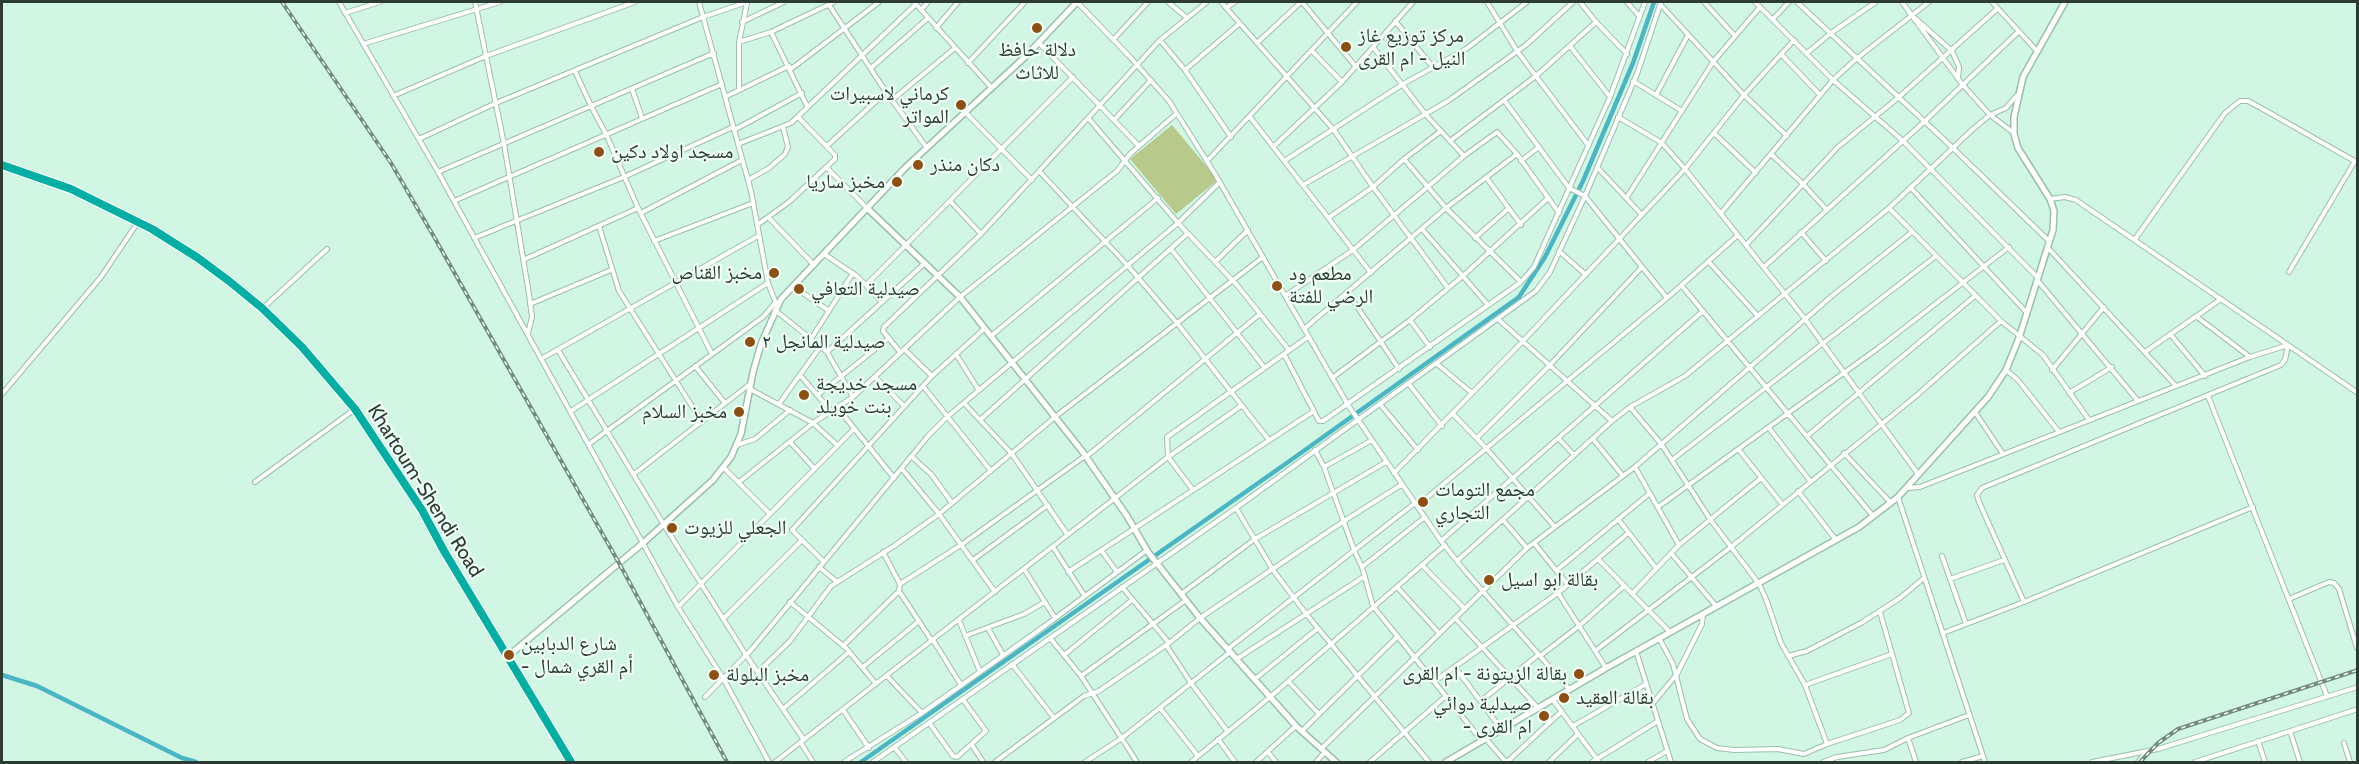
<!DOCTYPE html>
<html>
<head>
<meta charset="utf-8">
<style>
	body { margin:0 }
	#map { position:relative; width:2359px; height:764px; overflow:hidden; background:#d1f7e4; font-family:Cabin,sans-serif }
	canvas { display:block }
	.frame { position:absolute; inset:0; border:3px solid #2c3b33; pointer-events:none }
</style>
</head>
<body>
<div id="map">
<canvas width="2359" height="764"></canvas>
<div class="frame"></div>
</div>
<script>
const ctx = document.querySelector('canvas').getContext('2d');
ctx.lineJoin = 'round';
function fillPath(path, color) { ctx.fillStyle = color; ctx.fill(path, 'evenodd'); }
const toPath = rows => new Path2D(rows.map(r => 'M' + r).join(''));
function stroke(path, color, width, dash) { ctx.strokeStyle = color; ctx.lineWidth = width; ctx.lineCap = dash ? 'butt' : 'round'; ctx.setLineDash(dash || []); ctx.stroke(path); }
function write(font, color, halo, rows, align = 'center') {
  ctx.font = font + ' Cabin,"Noto Naskh Arabic",sans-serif'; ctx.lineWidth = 4.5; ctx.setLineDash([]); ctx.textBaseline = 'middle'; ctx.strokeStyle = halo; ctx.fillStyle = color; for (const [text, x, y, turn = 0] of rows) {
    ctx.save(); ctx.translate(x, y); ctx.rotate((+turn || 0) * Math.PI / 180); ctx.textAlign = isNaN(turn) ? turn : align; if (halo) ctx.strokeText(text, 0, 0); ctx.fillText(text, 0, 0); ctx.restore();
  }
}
fillPath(toPath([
	[1172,125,1218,180,1176,214,1130,159]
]), '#b7c98b');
stroke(toPath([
	[2,675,37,686,182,758,196,762],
	[861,762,1291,460,1519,297,1545,257,1583,181,1633,63,1654,2]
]), '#4bb6c3', 4.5);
const street = toPath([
	[339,2,438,172,678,607,723,678,769,762],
	[475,2,504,144,529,294,532,317,528,333],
	[699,2,751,191,768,283,777,306],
	[914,2,991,87],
	[1077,2,1130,57,1169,101,1215,174,1348,405,1441,541,1465,571,1570,690],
	[1168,2,1186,17],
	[1221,2,1334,130,1373,187,1448,288],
	[1302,2,1356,67],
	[1487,2,1517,51,1588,145],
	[1580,2,1596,22,1627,54],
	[1627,2,1639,16],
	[1704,2,1735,36],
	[1755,2,1833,80,1903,141,2038,278],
	[1797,2,1954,149,2050,242],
	[1902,2,1962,84,1990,115,2014,133],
	[1992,2,2037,51],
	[1660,4,1744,95,1787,136],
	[829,5,886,92,927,148],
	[1226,8,1235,2],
	[921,10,928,2],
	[345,13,380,2],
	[1915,18,1952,51,1959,67,1958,79],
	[1773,19,1789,2],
	[1395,21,1432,66],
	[742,22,784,2],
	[936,28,958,2],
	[771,32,807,106],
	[1113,40,1148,2],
	[1160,40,1185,70,1231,137],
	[739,42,771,32,834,2],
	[1039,43,1139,146],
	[1257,43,1301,2],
	[363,44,500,2],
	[1570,46,1610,97],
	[1373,47,1426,115,1464,156],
	[1312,51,1342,82],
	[1807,53,1831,33,1876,2],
	[1781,54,1820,95],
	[968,63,1025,2],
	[871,68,928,18],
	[791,69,879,2],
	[1185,70,1239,24],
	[575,71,591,106,606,134,638,208,712,354],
	[1633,81,1682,111],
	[739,88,739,42,747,3],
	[632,89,642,118],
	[1656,95,1688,35],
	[393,96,486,56,635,2],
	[725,97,789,66],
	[892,100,955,48],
	[1504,100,1569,188,1585,196,1667,298],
	[965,112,1032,180],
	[1250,117,1371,273],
	[1618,117,1662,143,1685,169,1805,319,1918,474],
	[1089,119,1178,223,1237,285,1289,350],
	[1115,119,1151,80],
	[734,130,802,93],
	[1714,133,1756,173],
	[419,139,496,103,703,17,747,2],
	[1450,141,1536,76,1596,22],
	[738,144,791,123,916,4],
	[827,146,886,92],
	[1273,147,1342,82,1413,2],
	[1772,155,1803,184,1826,209],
	[1404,159,1446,208,1521,282],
	[1207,161,1357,2],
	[1284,161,1403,84,1466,49,1527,2],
	[1521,161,1539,147],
	[826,167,867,208],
	[1597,167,1642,215],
	[438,172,714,53],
	[1040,172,1128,266,1177,323,1269,440],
	[1486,177,1521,225],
	[748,180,769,168,785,154,788,147,783,127],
	[1303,185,1448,101,1526,45,1573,2],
	[1911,188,2027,313],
	[1627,197,1713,62,1760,7],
	[2050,199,2065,197,2076,200,2358,393],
	[454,201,722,84],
	[951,202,981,234],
	[1889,208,2001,321,2043,355,2089,420],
	[641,213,742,160],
	[1721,213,1833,80,1856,59,1929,2],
	[769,218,814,265],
	[1328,218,1373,187,1404,159,1441,131],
	[757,225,789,202,835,159,835,155,798,117],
	[599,226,619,291,702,422],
	[1422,229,1488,305],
	[1801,232,1826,261],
	[474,238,624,177,733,127],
	[1475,238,1509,208],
	[2135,239,2225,113,2240,101,2248,101,2261,108,2358,163],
	[654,241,753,203],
	[1746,245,1838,147,1899,97,1997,9],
	[2048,248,2176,386],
	[1171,249,1264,367],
	[1559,251,1586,275],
	[824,254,858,277,882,302],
	[523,260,638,208],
	[1708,261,1757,315],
	[1215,262,1248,230],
	[1764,267,1925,121,2018,32],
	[2289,272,2355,161],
	[2038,281,2138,401],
	[866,285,1073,77],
	[793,286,829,311],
	[1682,286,1873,516],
	[1348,293,1399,369],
	[1285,296,1353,250,1464,156,1497,132,1517,154,1559,213],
	[530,304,611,270],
	[263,308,327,249],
	[775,310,827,352,853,397],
	[2197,317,2250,357],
	[1410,320,1430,347],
	[1499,320,1612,421],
	[1304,329,1446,208,1517,154],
	[2171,335,2205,376],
	[991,336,1158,198],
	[811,339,853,273],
	[904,349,932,376],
	[558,350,664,525,746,655,804,740],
	[827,352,925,263],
	[900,352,883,331,884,327,981,234,1160,40,1207,2],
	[2145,352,2221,299],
	[956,354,978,389],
	[1284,354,1319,421,1323,421,1521,282,1534,267,1610,97,1645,2],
	[541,359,758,236],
	[1437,364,1472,393],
	[695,366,725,403],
	[2006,370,2018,380,2059,432],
	[2052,370,2104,307],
	[800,375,831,411],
	[875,377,904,406],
	[1332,378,1410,320,1464,275,1547,199],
	[1408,383,1442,426],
	[923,386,991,471],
	[750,389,813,423,837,445],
	[2069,393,2112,367],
	[2,394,101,277,138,222],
	[819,394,889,338],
	[2208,396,2327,696],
	[964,403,1012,454,1067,534],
	[779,404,820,347],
	[1380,404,1418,450],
	[837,407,894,478],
	[1630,407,1662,445,1710,519,1759,584,1766,599,1781,643,1805,685,1827,744],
	[571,411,768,283],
	[1975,412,2003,454],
	[1453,414,1486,448,1554,526],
	[980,420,1187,234],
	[1769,428,1810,481],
	[1807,436,1976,295],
	[1477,438,1550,365,1642,267],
	[1558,438,1574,455],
	[1593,439,1623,476],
	[790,442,814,468],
	[589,444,763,317,775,303],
	[737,445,755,439,790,410],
	[1315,450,1324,467,1354,550,1362,567,1373,606,1482,741],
	[1739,450,1782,504],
	[1844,453,1891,503],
	[911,456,931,474,952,503],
	[1086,457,1260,314],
	[1672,460,1936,256],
	[1324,467,1372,440],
	[1635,467,1679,545],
	[724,468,770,514],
	[902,469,939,514,995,592],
	[1394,473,1523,341,1685,169,1744,95,1794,40],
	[634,474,750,384],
	[255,482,355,409],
	[739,482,813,423,853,397,960,297,1117,171,1130,154,1176,114],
	[1907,488,1920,487,2250,357,2288,345,2285,360,2281,365,1982,488,1977,495,1979,502,2024,602],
	[1193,490,1168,457,1167,437,1308,337],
	[1798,491,1836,540],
	[1898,497,1985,762],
	[1417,506,1667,298,1738,235],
	[1658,507,1877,349,2009,247],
	[1236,508,1273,570,1307,615,1429,762],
	[1618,519,1656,568],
	[1503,520,1527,548],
	[1441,541,1703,311],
	[1534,543,1568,585],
	[1053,547,1084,595],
	[1101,550,1117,572],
	[883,552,900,584,899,591,932,641],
	[1671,553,1716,606],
	[1942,556,1966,624],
	[973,560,1048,505],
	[1599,560,1670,632],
	[1457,561,1612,421,1630,407,1685,376,1889,208,1973,129,1990,115,2006,108,2017,95],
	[824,562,792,530,932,376,985,328],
	[1422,565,1465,609],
	[819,567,836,581],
	[1362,567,1425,517],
	[1024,569,1055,618],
	[1557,570,1650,493],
	[1068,572,1314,411],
	[1950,579,2004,560],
	[900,584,961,545,1085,456],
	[1122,587,1169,643],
	[1397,587,1439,633],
	[1558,593,1606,668],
	[1181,594,1255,539,1386,462],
	[1632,594,1679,545,1761,478],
	[2289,599,2329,582,2334,583,2339,589,2357,648],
	[790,602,846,648,876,684],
	[678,607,854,429],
	[1455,618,1538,708],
	[723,619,801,541],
	[959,620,980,672],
	[988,628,1003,655],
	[1943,633,2024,602,2253,507],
	[965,636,1024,614,1045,602],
	[1050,638,1081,676,1137,762],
	[1659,638,1673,664,1687,719,1700,739,1717,748,1734,750,1778,749,1804,754,1827,744,1900,720,1909,713,1880,612],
	[933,640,961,685],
	[1166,645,1191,683,1228,732],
	[843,646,899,591],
	[1229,648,1415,503],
	[1595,651,1731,547,1916,396,2001,321],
	[1636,651,1671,762],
	[1064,655,1132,600],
	[1540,656,1579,626,1624,586],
	[1788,656,1807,651,1861,623,1900,598,1924,578],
	[1238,658,1365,576],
	[1012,664,1054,718],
	[863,667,919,621],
	[1455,667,1502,730],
	[758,672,790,641,831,586,894,546,939,514,1055,417,1263,257],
	[887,676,922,713],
	[1081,676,1186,600],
	[1255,679,1317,629],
	[1288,681,1319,714],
	[1435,681,1558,593,1628,533],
	[1805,685,1892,654],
	[705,697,752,649,929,435,947,417,1178,223,1220,182],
	[1553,700,1599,762],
	[1481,701,1538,655],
	[1653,703,1677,674,1702,624,1703,614],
	[1160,708,1198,756],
	[783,709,849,652],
	[843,710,869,748],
	[930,724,953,756,957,757,986,731,964,701],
	[1573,726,1646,684],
	[1302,731,1397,637],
	[2290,731,2300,762],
	[1908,738,1916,762],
	[1218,739,1235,762],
	[1486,739,1506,762],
	[2258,741,2265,762],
	[801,743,813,762],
	[2344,743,2350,762],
	[972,745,983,762],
	[895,748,906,762],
	[1321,749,1527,548,1635,467,1833,295,1912,232],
	[1268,752,1276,762],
	[775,762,1168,457,1241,406],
	[844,762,922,713,1042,628,1147,550],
	[873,762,1236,508,1536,291,1550,272,1585,196,1637,74,1661,2],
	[995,762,1084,696,1099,691,1169,643,1200,618,1344,521,1401,485],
	[1085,762,1122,738,1230,652],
	[1191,762,1270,697,1445,545],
	[1256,762,1296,726],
	[1316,762,1325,752],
	[1370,762,1446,696],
	[1507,762,1562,711],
	[1549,762,1578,734],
	[1592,762,1658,721],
	[1648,762,1667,751],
	[1823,762,1837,757,1884,750,1908,738,1969,715],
	[1962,762,1983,756],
	[2092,762,2158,749,2358,687],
	[2138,762,2147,752],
	[2195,762,2358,709]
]);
const secondary = toPath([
	[867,208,960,297,1082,451,1127,516,1148,552,1200,618,1296,726,1336,762],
	[507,657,643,543,713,480,731,457,741,434,753,372,761,344,781,299,905,168,1026,56,1077,2],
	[1446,762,1606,668,1859,527,1898,497,1988,397,2006,370,2019,338,2053,230,2054,211,2050,199,2018,148,2014,134,2014,117,2023,77,2065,2]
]);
const highway = toPath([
	[2,165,71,189,152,229,198,258,229,281,262,308,302,347,355,409,422,510,444,551,571,762]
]);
stroke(street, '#9abfad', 6);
stroke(secondary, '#9abfad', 8);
stroke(highway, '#fff', 10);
stroke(street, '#fff', 4);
stroke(secondary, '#fff', 5);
stroke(highway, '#03afa2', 8);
const rail = toPath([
	[282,2,391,163,433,235,619,563,727,762],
	[2140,762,2158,743,2178,729,2358,670]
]);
stroke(rail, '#728b7e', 4);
stroke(rail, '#effef6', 1.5, [4.5]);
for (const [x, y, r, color] of [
	[1037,28,6,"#8d4f13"],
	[1346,47,6,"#8d4f13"],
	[961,105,6,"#8d4f13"],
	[599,152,6,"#8d4f13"],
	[918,165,6,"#8d4f13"],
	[897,182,6,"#8d4f13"],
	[774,273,6,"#8d4f13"],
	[1277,286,6,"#8d4f13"],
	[799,289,6,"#8d4f13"],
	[750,342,6,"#8d4f13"],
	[804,395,6,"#8d4f13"],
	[739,412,6,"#8d4f13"],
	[1423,502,6,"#8d4f13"],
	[672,528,6,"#8d4f13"],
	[1489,580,6,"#8d4f13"],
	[509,655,6,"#8d4f13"],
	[1579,674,6,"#8d4f13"],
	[714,675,6,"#8d4f13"],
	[1564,698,6,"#8d4f13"],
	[1544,716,6,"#8d4f13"]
]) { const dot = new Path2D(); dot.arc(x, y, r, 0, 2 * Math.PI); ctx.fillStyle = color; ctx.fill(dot); stroke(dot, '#effef6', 2); }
write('20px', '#2c3b33', '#effef6', [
	["مركز توزيع غاز",1358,36],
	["النيل - ام القرى",1358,59],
	["دلالة حافظ",1037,50,"center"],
	["للاثاث",1037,73,"center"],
	["كرماني لاسبيرات",949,94,"right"],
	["المواتر",949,117,"right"],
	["مسجد اولاد دكين",611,152],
	["دكان منذر",930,165],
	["مخبز ساريا",885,182,"right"],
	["مخبز القناص",762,273,"right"],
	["مطعم ود",1289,274],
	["الرضي للفتة",1289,297],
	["صيدلية التعافي",811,289],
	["صيدلية المانجل ٢",762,342],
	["مسجد خديجة",816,384],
	["بنت خويلد",816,407],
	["مخبز السلام",727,412,"right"],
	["مجمع التومات",1435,490],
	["التجاري",1435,513],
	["الجعلي للزيوت",684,528],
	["بقالة ابو اسيل",1501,580],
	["شارع الدبابين",521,644],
	["- أم القري شمال",521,667],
	["بقالة الزيتونة - ام القرى",1567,674,"right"],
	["مخبز البلولة",726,675],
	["بقالة العقيد",1576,698],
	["صيدلية دوائي",1532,704,"right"],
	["- ام القرى",1532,727,"right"]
], 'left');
write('20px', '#2c3b33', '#effef6', [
	["Khartoum-Shendi Road",425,491,58]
]);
</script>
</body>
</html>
